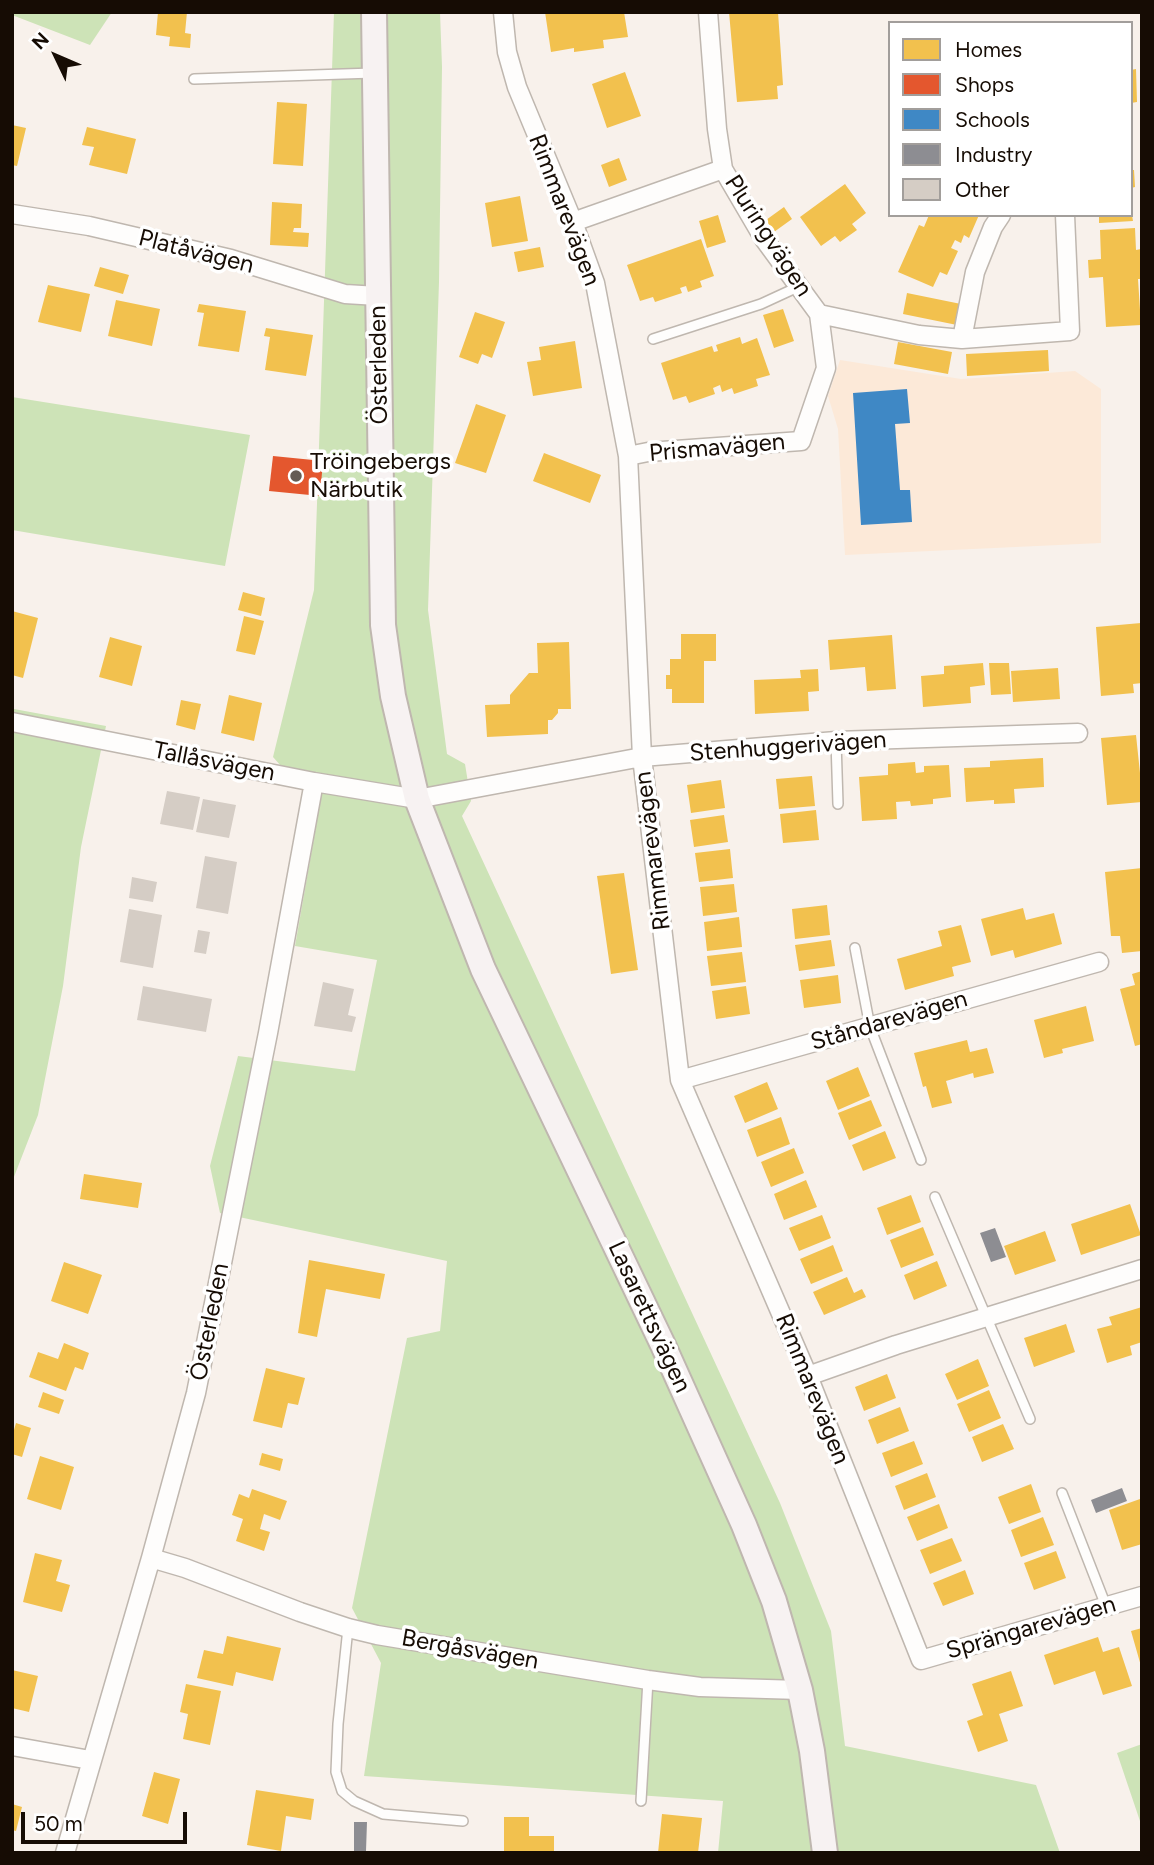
<!DOCTYPE html>
<html>
<head>
<meta charset="utf-8">
<style>
	body { margin:0 }
	#map { position:relative; width:1154px; height:1865px; overflow:hidden; background:#f8f1eb; font-family:Figtree,sans-serif }
	canvas { display:block }
	.frame { position:absolute; inset:0; border:14px solid #160c04; pointer-events:none }
	.legend { position:absolute; left:888px; top:21px; width:245px; height:196px; box-sizing:border-box; background:#fff; border:2px solid #a29e9b; margin:0; padding:9px 12px; list-style:none; font-size:21px; color:#160c04 }
	.legend li { display:flex; align-items:center; gap:14px; height:35px }
	.legend b { width:35px; border:2px solid #a29e9b }
	.north { position:absolute; left:21px; top:21px; width:70px; height:70px; -webkit-text-stroke:5px #fff; paint-order:stroke; rotate:314deg; font-size:19px; font-weight:700; line-height:28px; text-align:center; color:#160c04 }
	.north::after { content:''; display:block; margin:auto; width:24px; height:32px; background:#160c04; clip-path:polygon(50% 0,100% 100%,50% 72%,0 100%) }
	.scale { position:absolute; left:21px; top:1812px; width:166px; height:32px; box-sizing:border-box; border:4px solid #160c04; border-top:0; padding-left:9px; font-size:21px; line-height:24px; white-space:nowrap; color:#160c04; -webkit-text-stroke:5px #fff; paint-order:stroke }
</style>
</head>
<body>
<div id="map">
<canvas width="1154" height="1865"></canvas>
<div class="frame"></div>
<ul class="legend">
<li><b style="height:19px;background:#f2c14e"></b>Homes</li>
<li><b style="height:19px;background:#e4572e"></b>Shops</li>
<li><b style="height:19px;background:#3f88c5"></b>Schools</li>
<li><b style="height:19px;background:#8d8d92"></b>Industry</li>
<li><b style="height:19px;background:#d5cdc5"></b>Other</li>
</ul>
<div class="north">N</div>
<div class="scale">50 m</div>
</div>
<script>
const ctx = document.querySelector('canvas').getContext('2d');
ctx.lineJoin = 'round';
function fillPath(path, color) { ctx.fillStyle = color; ctx.fill(path, 'evenodd'); }
const toPath = rows => new Path2D(rows.map(r => 'M' + r).join(''));
function stroke(path, color, width, dash) { ctx.strokeStyle = color; ctx.lineWidth = width; ctx.lineCap = dash ? 'butt' : 'round'; ctx.setLineDash(dash || []); ctx.stroke(path); }
function write(font, color, halo, rows, align = 'center') {
  ctx.font = font + ' Figtree,sans-serif'; ctx.lineWidth = 7; ctx.setLineDash([]); ctx.textBaseline = 'middle'; ctx.strokeStyle = halo; ctx.fillStyle = color; for (const [text, x, y, turn = 0] of rows) {
    ctx.save(); ctx.translate(x, y); ctx.rotate((+turn || 0) * Math.PI / 180); ctx.textAlign = isNaN(turn) ? turn : align; if (halo) ctx.strokeText(text, 0, 0); ctx.fillText(text, 0, 0); ctx.restore();
  }
}
fillPath(toPath([
	[840,360,961,379,1075,371,1101,389,1101,543,845,555,838,429,828,396]
]), '#fce9d8');
fillPath(toPath([
	[12,12,112,12,90,45,12,15],
	[334,12,440,12,442,67,439,282,428,610,447,754,465,764,471,801,462,816,780,1503,831,1631,845,1746,1036,1785,1060,1853,718,1853,723,1801,364,1776,381,1663,352,1608,407,1338,440,1331,447,1261,220,1213,210,1166,238,1056,355,1071,377,960,295,946,319,809,273,757,314,590],
	[12,397,250,435,225,566,12,530],
	[14,709,106,726,81,847,63,986,38,1115,12,1182,12,714],
	[1142,1744,1142,1827,1117,1753]
]), '#cde3b7');
fillPath(toPath([
	[158,12,187,12,185,33,191,34,190,48,169,46,170,37,156,35],
	[545,12,624,12,628,37,603,40,604,48,574,52,574,48,551,52],
	[729,12,778,12,783,85,777,86,778,99,737,102],
	[1136,69,1137,102,1131,103,1131,70],
	[625,72,641,116,607,128,592,84],
	[277,102,307,104,303,166,273,164],
	[12,125,26,128,17,166,12,165],
	[87,127,136,139,127,174,89,165,94,147,82,145],
	[619,158,627,180,609,187,601,165],
	[1131,170,1134,170,1135,187,1131,188],
	[845,184,866,213,852,224,857,230,840,242,835,236,821,246,800,217],
	[520,196,528,241,492,247,485,203],
	[272,202,302,204,301,228,294,228,293,232,309,233,308,247,270,245],
	[784,207,792,219,774,232,766,220],
	[718,215,726,242,707,248,699,221],
	[929,215,979,215,969,238,964,235,961,243,955,240,951,248,958,251,947,275,940,272,933,287,898,272,919,225,924,227],
	[1099,215,1132,215,1133,221,1099,223],
	[1135,228,1136,250,1141,249,1142,264,1142,279,1138,279,1141,325,1106,327,1103,277,1089,278,1088,260,1101,259,1100,230],
	[701,239,714,276,700,281,702,287,688,292,686,286,680,288,682,293,655,302,653,297,640,301,627,265],
	[540,247,544,267,518,272,514,252],
	[100,267,129,275,123,294,94,286],
	[48,285,90,294,81,332,38,322],
	[907,293,961,304,957,325,903,314],
	[116,300,160,309,152,346,108,336],
	[199,304,246,311,239,352,198,346,204,313,197,312],
	[783,309,794,341,774,348,763,315],
	[475,312,505,322,492,358,482,354,478,364,459,357],
	[266,328,313,335,306,376,265,370,270,337,264,336],
	[740,337,742,344,757,338,770,375,756,379,758,386,734,394,732,388,722,392,720,385,713,388,715,394,689,403,686,396,673,400,661,363,712,346,714,352,718,351,716,345],
	[575,341,582,388,533,396,527,362,541,360,539,347],
	[898,342,952,352,948,374,894,364],
	[1048,350,1049,371,967,376,966,354],
	[476,404,506,415,486,473,455,463],
	[544,453,601,475,590,503,533,481],
	[243,592,265,598,261,616,238,610],
	[12,611,38,618,23,678,12,675],
	[244,616,264,621,255,655,236,651],
	[1141,623,1142,683,1133,684,1134,693,1101,696,1096,627],
	[681,634,716,634,716,661,704,661,704,703,672,703,672,689,666,689,666,675,670,675,670,659,681,659],
	[892,635,896,689,867,691,865,667,830,670,828,640],
	[110,637,142,646,132,686,99,677],
	[569,642,571,709,558,709,558,713,552,720,548,720,548,734,487,737,485,705,510,704,510,695,529,673,538,673,537,643],
	[983,663,985,685,970,687,971,703,923,707,921,676,944,674,944,666],
	[989,663,1009,663,1011,694,991,695],
	[1058,668,1060,699,1013,702,1011,671],
	[818,669,819,691,808,692,809,711,755,714,754,680,801,678,800,670],
	[229,695,262,703,254,741,221,733],
	[181,700,201,704,195,730,176,725],
	[1136,735,1140,773,1142,772,1142,802,1107,805,1101,738],
	[1043,758,1044,787,1014,789,1015,803,994,804,994,800,966,802,964,768,990,767,990,761],
	[915,762,916,773,924,772,924,766,949,765,951,797,933,799,933,804,911,806,910,801,896,802,897,819,862,821,859,777,888,775,888,764],
	[812,776,815,806,779,809,776,779],
	[721,780,725,808,691,813,687,785],
	[816,810,819,840,783,843,780,814],
	[724,815,728,842,694,847,690,820],
	[730,849,733,878,699,882,695,853],
	[1142,868,1142,951,1122,953,1120,936,1111,936,1105,872],
	[624,873,638,970,611,974,597,876],
	[734,884,737,912,703,916,700,887],
	[827,905,830,935,795,939,792,909],
	[1023,908,1026,920,1054,913,1062,944,1015,958,1013,950,991,956,981,919],
	[739,917,742,947,707,951,704,922],
	[961,925,971,962,952,967,954,976,905,990,897,959,942,946,938,931],
	[831,940,835,966,799,971,795,945],
	[742,952,746,982,711,986,707,956],
	[1142,971,1142,1044,1135,1046,1120,989,1135,985,1132,974],
	[838,975,841,1003,804,1008,800,980],
	[746,986,750,1014,716,1019,712,991],
	[1086,1006,1094,1041,1062,1049,1063,1053,1044,1058,1034,1020],
	[967,1040,970,1052,987,1048,994,1073,974,1078,973,1073,946,1081,952,1103,932,1108,926,1086,923,1087,914,1053],
	[858,1067,870,1096,838,1110,826,1081],
	[767,1082,778,1109,745,1123,734,1096],
	[871,1100,882,1126,849,1140,838,1113],
	[781,1117,790,1144,757,1157,747,1130],
	[885,1131,896,1158,863,1171,852,1145],
	[794,1148,804,1173,771,1187,761,1162],
	[84,1174,142,1183,138,1208,80,1199],
	[806,1180,817,1207,784,1220,774,1194],
	[911,1195,921,1222,887,1235,877,1208],
	[1130,1204,1141,1235,1081,1255,1071,1224],
	[822,1215,831,1238,799,1251,789,1228],
	[923,1227,934,1255,901,1268,890,1240],
	[1045,1231,1056,1261,1015,1275,1004,1246],
	[833,1245,843,1271,811,1284,800,1259],
	[309,1260,385,1274,380,1299,326,1289,317,1337,298,1333],
	[937,1261,947,1286,914,1300,904,1275],
	[64,1262,102,1275,88,1314,51,1301],
	[847,1277,854,1293,862,1289,866,1297,824,1315,813,1292],
	[1142,1307,1142,1342,1130,1346,1132,1355,1107,1363,1097,1329,1112,1325,1109,1317],
	[1066,1324,1075,1352,1034,1367,1024,1338],
	[64,1343,89,1353,83,1370,75,1367,66,1391,29,1377,38,1352,58,1359],
	[978,1359,989,1386,957,1400,945,1374],
	[266,1368,305,1378,298,1405,288,1403,282,1428,253,1421],
	[887,1374,896,1398,864,1411,855,1387],
	[989,1390,1001,1418,969,1432,957,1404],
	[43,1392,64,1400,59,1414,38,1407],
	[900,1407,909,1431,877,1444,868,1420],
	[16,1423,31,1428,22,1457,12,1454,12,1437],
	[1003,1424,1014,1449,982,1462,972,1437],
	[914,1441,923,1464,891,1477,882,1453],
	[262,1453,283,1459,280,1471,259,1465],
	[40,1456,74,1467,61,1510,27,1499],
	[927,1473,936,1497,904,1510,895,1486],
	[1031,1484,1041,1512,1009,1524,998,1497],
	[252,1489,287,1501,280,1520,264,1514,260,1529,270,1532,264,1551,236,1541,243,1519,232,1515,239,1494,249,1498],
	[1140,1499,1142,1544,1122,1550,1109,1510],
	[939,1504,948,1528,917,1541,907,1517],
	[1043,1517,1054,1545,1021,1557,1011,1530],
	[952,1538,962,1561,930,1574,920,1550],
	[1056,1551,1066,1578,1034,1590,1024,1563],
	[35,1553,62,1560,56,1581,70,1585,62,1612,23,1602],
	[965,1570,974,1594,943,1606,933,1583],
	[1142,1628,1142,1666,1141,1666,1131,1631],
	[227,1636,281,1648,273,1681,236,1672,233,1686,197,1678,204,1650,223,1654],
	[1098,1637,1103,1652,1119,1647,1132,1686,1103,1695,1095,1671,1054,1685,1044,1655],
	[12,1670,38,1676,29,1712,12,1708],
	[1011,1671,1023,1706,999,1714,1008,1741,978,1752,967,1721,983,1715,972,1684],
	[186,1684,221,1691,210,1745,183,1739,188,1714,180,1712],
	[154,1772,180,1779,168,1824,142,1816],
	[256,1790,314,1799,311,1820,286,1816,281,1851,247,1845],
	[12,1804,22,1807,16,1831,12,1830],
	[662,1814,702,1818,698,1853,658,1853],
	[504,1817,529,1817,529,1836,554,1836,554,1853,504,1853]
]), '#f2c14e');
fillPath(toPath([
	[273,456,323,461,320,496,269,491]
]), '#e4572e');
fillPath(toPath([
	[907,389,910,423,895,424,900,490,910,490,912,522,861,525,853,393]
]), '#3f88c5');
fillPath(toPath([
	[995,1228,1006,1257,991,1262,980,1233],
	[1122,1488,1127,1501,1096,1513,1091,1500],
	[354,1822,367,1822,366,1851,354,1851]
]), '#8d8d92');
fillPath(toPath([
	[167,791,200,797,193,830,160,824],
	[203,799,236,805,229,838,196,832],
	[205,856,237,862,228,914,196,908],
	[132,877,157,882,153,902,129,898],
	[129,909,162,915,153,968,120,962],
	[198,930,210,932,206,954,194,952],
	[323,982,354,989,348,1015,356,1017,352,1032,314,1026],
	[143,986,212,999,206,1032,137,1020]
]), '#d5cdc5');
const lane = toPath([
	[194,79,373,73],
	[653,339,761,304,800,286],
	[836,741,838,804],
	[855,948,870,1027,921,1160],
	[935,1197,1030,1419],
	[1062,1493,1106,1606],
	[348,1628,338,1724,336,1772,342,1791,354,1801,383,1814,463,1821],
	[641,1801,648,1680]
]);
const street = toPath([
	[503,12,507,52,517,87,573,222,595,283,628,456,642,757,680,1080,808,1376,921,1660,1142,1596],
	[708,12,717,129,723,169,764,239,819,314,919,335,962,339,1070,331,1065,215],
	[12,214,89,226,231,259,345,294,378,296],
	[573,222,723,169],
	[962,339,975,272,993,227,1001,215],
	[628,456,648,452,801,441,826,368,819,314],
	[12,722,314,782,417,799,642,757,836,741,1078,733],
	[680,1080,1099,962],
	[808,1376,896,1345,1142,1269],
	[151,1558,185,1568,300,1612,348,1628,377,1635,648,1680,700,1687,800,1690],
	[12,1746,90,1760],
	[65,1853,151,1558,196,1393,268,1033,314,782]
]);
const secondary = toPath([
	[374,12,383,625,393,696,417,799,483,969,663,1345,744,1525,774,1601,800,1690,812,1751,825,1853]
]);
stroke(lane, '#bfb7af', 12);
stroke(street, '#bfb7af', 21);
stroke(secondary, '#bfb7af', 28);
stroke(lane, '#fefdfc', 9);
stroke(street, '#fefdfc', 18);
stroke(secondary, '#f7f2f2', 24);
for (const [x, y, r, color] of [
	[296,476,7,"#655c55"]
]) { const dot = new Path2D(); dot.arc(x, y, r, 0, 2 * Math.PI); ctx.fillStyle = color; ctx.fill(dot); stroke(dot, '#fff', 2.5); }
write('24px', '#160c04', '#fff', [
	["Rimmarevägen",564,210,69],
	["Pluringvägen",768,236,57],
	["Platåvägen",196,252,14],
	["Österleden",379,365,-91],
	["Prismavägen",717,448,-5],
	["Stenhuggerivägen",788,747,-4],
	["Tallåsvägen",214,762,11],
	["Rimmarevägen",653,851,-97],
	["Ståndarevägen",889,1021,-16],
	["Lasarettsvägen",649,1317,65],
	["Österleden",210,1322,-79],
	["Rimmarevägen",812,1389,68],
	["Sprängarevägen",1031,1628,-16],
	["Bergåsvägen",470,1650,10]
]);
write('24px', '#160c04', '#fff', [
	["Tröingebergs",310,462],
	["Närbutik",310,490]
], 'left');
</script>
</body>
</html>
